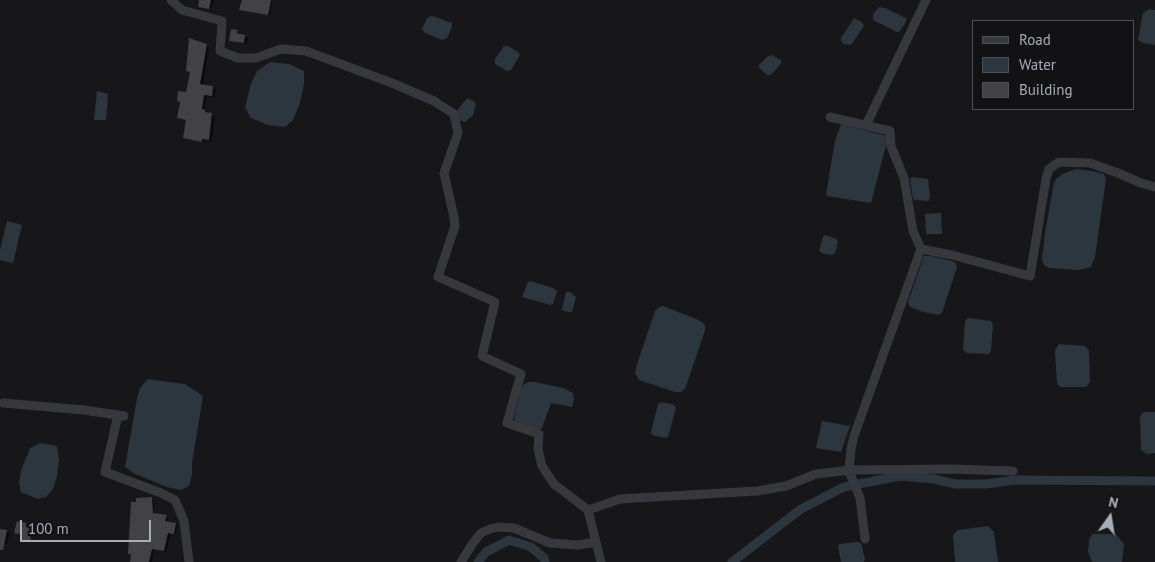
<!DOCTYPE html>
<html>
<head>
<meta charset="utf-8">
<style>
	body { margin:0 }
	#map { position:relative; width:1155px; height:562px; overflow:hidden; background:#171719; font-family:"PT Sans",sans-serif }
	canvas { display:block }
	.legend { position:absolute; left:972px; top:20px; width:162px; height:90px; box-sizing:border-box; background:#121214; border:1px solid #4e5056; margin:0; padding:6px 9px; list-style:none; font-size:15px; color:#a8adba }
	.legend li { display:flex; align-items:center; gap:10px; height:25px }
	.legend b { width:25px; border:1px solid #4e5056 }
	.north { position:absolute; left:1085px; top:492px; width:50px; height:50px; -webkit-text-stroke:4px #121214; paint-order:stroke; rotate:13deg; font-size:14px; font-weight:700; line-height:20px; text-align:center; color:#a8adba }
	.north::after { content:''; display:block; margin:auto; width:18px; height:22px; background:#a8adba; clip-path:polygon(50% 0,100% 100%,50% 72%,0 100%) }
	.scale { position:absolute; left:20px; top:520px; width:131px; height:22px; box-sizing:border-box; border:2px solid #a8adba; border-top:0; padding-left:6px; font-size:15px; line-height:18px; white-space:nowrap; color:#a8adba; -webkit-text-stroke:4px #121214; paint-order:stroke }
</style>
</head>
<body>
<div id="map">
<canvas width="1155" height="562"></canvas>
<ul class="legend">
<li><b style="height:6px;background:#37383e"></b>Road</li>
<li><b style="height:14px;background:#2b363e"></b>Water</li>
<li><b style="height:14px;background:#414146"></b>Building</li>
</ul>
<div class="north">N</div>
<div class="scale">100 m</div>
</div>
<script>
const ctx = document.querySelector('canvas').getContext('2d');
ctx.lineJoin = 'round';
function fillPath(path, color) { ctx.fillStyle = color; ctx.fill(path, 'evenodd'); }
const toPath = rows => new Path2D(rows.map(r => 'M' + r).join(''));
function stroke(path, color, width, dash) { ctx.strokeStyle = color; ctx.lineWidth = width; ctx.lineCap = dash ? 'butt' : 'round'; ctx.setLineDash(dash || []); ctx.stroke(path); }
fillPath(toPath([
	[879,7,885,8,906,18,906,22,900,31,897,32,873,20,873,14],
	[1149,9,1155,10,1155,45,1143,43,1138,40,1143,13],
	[432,16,452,23,452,27,447,38,442,40,425,33,422,29,427,18],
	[854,18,862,22,864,26,851,45,844,44,841,41,841,38],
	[504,46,508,46,518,52,520,55,511,70,507,71,495,64,495,59],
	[772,55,781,60,781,64,771,75,767,75,759,68,759,65,768,56],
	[270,62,289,64,304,71,304,84,300,103,293,120,285,127,268,125,251,118,245,107,251,84,257,71],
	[97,91,108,94,106,120,94,120],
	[467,98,474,101,476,104,473,115,465,122,461,121,457,115,457,111],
	[841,124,886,136,888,138,871,203,827,196,826,194,835,141],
	[1076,169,1092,171,1104,174,1106,179,1095,257,1091,267,1079,270,1049,268,1044,265,1042,260,1045,232,1054,183,1056,179,1062,174],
	[912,177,928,179,930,196,929,201,915,200,913,199,910,179],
	[941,213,942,234,926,234,925,214],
	[7,221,22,225,13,263,0,260,0,250],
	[825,235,836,239,838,242,835,253,832,255,821,253,819,250,823,237],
	[924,256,931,256,955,262,957,267,942,313,938,315,923,312,910,307,908,302],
	[530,281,553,288,557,291,553,304,550,305,522,297,528,282],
	[566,292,570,292,576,297,572,312,568,312,562,310],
	[663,306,699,320,705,325,705,331,685,389,681,392,675,392,639,380,635,373,636,367,655,311,659,307],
	[968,318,991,321,993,324,991,351,989,354,967,353,963,350,965,321],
	[1059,344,1085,346,1089,351,1090,382,1086,387,1061,387,1057,384,1055,350],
	[148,379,185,384,203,396,192,463,192,475,189,486,181,490,167,487,135,474,125,467,137,398,140,388],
	[528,382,535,382,563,388,573,393,574,398,572,407,551,403,542,428,538,431,515,422,514,417,521,389,524,384],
	[662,402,674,405,676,408,668,437,665,438,652,435,651,432,658,404],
	[1143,412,1155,412,1155,453,1147,454,1141,450,1140,416],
	[822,421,850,426,841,452,816,448],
	[40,443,57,446,59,460,57,476,53,489,46,497,38,499,21,492,19,483,21,471,30,448],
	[988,526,994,532,998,562,955,562,953,535,958,530],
	[1092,534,1116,534,1124,544,1122,562,1092,562,1088,552,1089,540],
	[857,542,861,543,865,559,864,562,841,562,838,547,839,544]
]), '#2b363e');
fillPath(toPath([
	[201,0,214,0,211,9,201,7],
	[243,0,271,1,272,2,270,15,242,10],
	[237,31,240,33,240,35,248,38,247,44,230,40],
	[206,45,209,47,203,86,216,89,215,97,207,96,204,110,215,116,212,141,205,140,205,142,184,138,188,120,178,118],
	[152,499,154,500,154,514,166,516,168,517,167,523,178,526,176,534,171,533,166,552,154,549,152,562,133,562,132,555,130,553],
	[0,530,10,533,7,544,0,543]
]), '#0007');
stroke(toPath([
	[478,562,486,552,509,540,531,547,544,558,545,562],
	[732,562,801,509,844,487,899,476,934,479,955,484,986,484,1015,480,1155,481]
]), '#2b363e', 9);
fillPath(toPath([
	[199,0,211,0,209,9,198,7],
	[242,0,271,0,268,15,239,10],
	[231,29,238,30,237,33,245,35,244,43,229,41],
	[189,38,207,44,200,84,213,86,212,96,204,95,202,109,205,110,205,112,212,113,209,140,202,139,202,142,183,138,186,120,177,118,180,102,177,101,178,91,186,92,190,72,186,71],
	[152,497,153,513,167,515,165,521,176,523,174,534,168,533,164,551,152,549,149,562,130,562,131,554,128,554,131,502,136,502,136,498],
	[17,521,26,523,26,527,29,528,31,541,20,542,20,534,14,533],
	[0,529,7,530,3,550,0,550]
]), '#414146');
stroke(toPath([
	[171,0,182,10,222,21,220,51,238,58,256,58,281,49,306,51,392,83,434,101,454,114,458,133,444,173,454,217,455,226,438,277,495,302,482,356,521,374,507,423,539,434,538,449,542,466,554,484,588,510,601,562],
	[830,117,890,131,891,146,904,178,913,231,921,249],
	[866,125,926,0],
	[3,403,84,410,124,416],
	[118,415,105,472,161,493,175,500,184,521,189,562],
	[588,510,620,499,757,491,786,486,816,474,852,470,950,469,1013,471],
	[865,539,860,498,849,471,851,449,854,436,921,249,952,255,1030,276,1046,179,1049,169,1059,162,1090,163,1118,173,1141,183,1155,187],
	[461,562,473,543,481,533,490,529,498,527,514,528,550,543,578,545,596,542]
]), '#37383e', 9);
</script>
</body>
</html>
